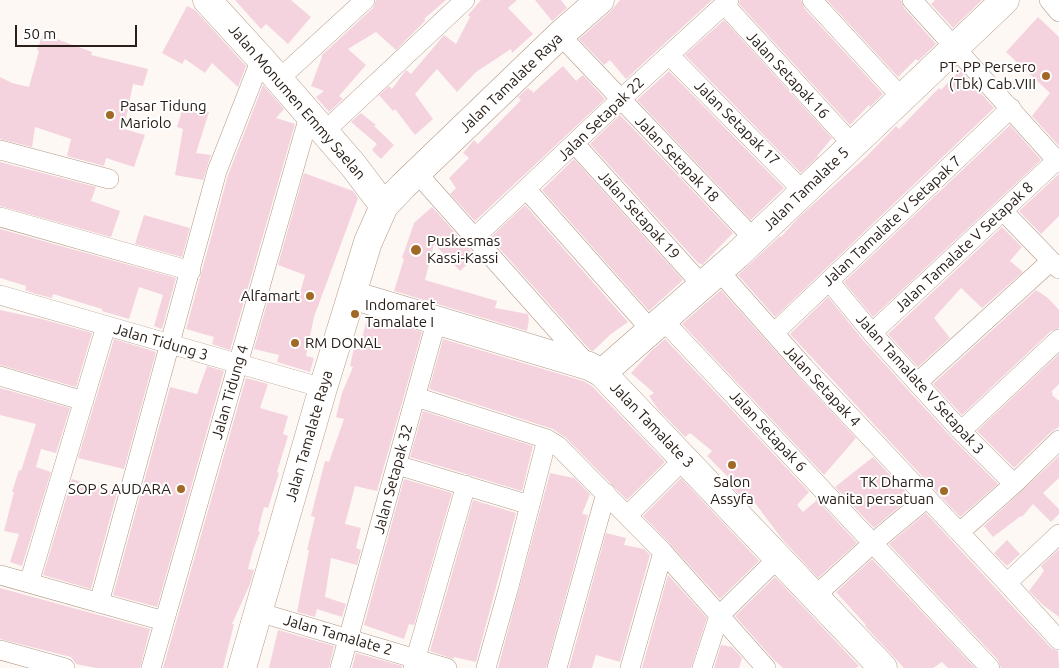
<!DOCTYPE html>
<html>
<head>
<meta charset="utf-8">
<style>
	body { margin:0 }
	#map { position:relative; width:1059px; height:668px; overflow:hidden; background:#fdf8f4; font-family:Ubuntu,sans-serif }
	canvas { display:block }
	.scale { position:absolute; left:15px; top:25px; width:122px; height:22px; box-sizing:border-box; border:2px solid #2a2019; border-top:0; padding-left:6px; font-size:15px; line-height:18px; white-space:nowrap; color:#2a2019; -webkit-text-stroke:4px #fff; paint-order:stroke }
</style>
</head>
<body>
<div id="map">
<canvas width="1059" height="668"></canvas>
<div class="scale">50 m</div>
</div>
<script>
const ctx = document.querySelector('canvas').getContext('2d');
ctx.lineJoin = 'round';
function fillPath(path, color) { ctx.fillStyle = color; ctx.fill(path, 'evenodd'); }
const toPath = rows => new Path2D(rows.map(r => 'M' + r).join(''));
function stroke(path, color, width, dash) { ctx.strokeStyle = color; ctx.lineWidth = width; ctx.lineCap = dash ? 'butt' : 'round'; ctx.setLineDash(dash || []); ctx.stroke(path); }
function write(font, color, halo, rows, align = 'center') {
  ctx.font = font + ' Ubuntu,sans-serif'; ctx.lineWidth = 4; ctx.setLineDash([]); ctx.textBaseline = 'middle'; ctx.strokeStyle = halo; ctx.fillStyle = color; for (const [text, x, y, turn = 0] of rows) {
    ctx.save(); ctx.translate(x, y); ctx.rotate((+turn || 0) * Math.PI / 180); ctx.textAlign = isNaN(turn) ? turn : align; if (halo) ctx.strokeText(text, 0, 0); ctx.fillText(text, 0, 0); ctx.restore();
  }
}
fillPath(toPath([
	[235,0,291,0,311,17,288,44,266,24,261,29],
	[376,0,446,0,424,19,426,20,396,50,376,32,348,49,366,65,339,96,343,99,329,112,316,97,324,91,311,86,322,57,321,56,373,8],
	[481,0,517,0,508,8,533,34,512,53,511,49,476,72,457,92,437,69,415,94,433,119,415,135,395,109,393,111,379,95,389,86,392,89,406,70,411,74,444,35,456,44,470,17,468,15],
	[535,0,561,0,567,8,552,21],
	[620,0,712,0,626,79,610,60,604,65,579,39,610,12],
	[740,0,801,0,804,8,883,94,870,107,869,105,850,125,739,4],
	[827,0,901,0,904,8,936,44,918,61,916,59,898,77],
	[935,0,982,0,953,28,931,4],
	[187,6,195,10,246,66,238,87,212,63,205,73,185,59,182,64,162,53],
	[1038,17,1059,37,1059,146,1032,116,1050,93,1006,52],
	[724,20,832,138,817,156,818,157,801,173,685,55],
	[43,34,92,52,91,55,148,69,143,86,133,84,124,129,145,135,134,167,106,158,104,166,67,156,71,139,35,127,32,147,0,139,0,77,12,83,29,87,39,51,37,50],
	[563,66,576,81,583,75,605,99,475,221,450,194,456,188,449,178,469,158,463,153,474,140,478,144,521,100,518,97,528,88,531,91,532,90,533,93],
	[960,70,994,108,775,317,738,275,780,236,781,237,798,218,866,157,896,126,899,129,939,88,941,90],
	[669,71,784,188,751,220,637,100],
	[263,85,284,109,276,118,295,124,230,350,212,344,214,337,186,329,228,175],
	[184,104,209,112,196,153,211,155,203,180,175,175,183,129,177,127],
	[361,113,376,125,374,126,394,145,381,159,372,150,377,144,351,122],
	[620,115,733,233,702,265,700,263,699,264,590,144],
	[1010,125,1041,160,873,317,844,282],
	[574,159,683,280,649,311,542,190],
	[0,162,96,187,91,201,120,211,111,237,0,206],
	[304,173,353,191,358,198,314,317,306,356,314,358,310,372,277,362,279,355,254,349,270,293,298,300,305,275,278,265],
	[1059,174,1059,216,1041,234,1019,211],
	[525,205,628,322,611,334,593,351,590,350,490,238],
	[432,207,476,256,460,271,434,244,425,280,497,301,495,308,528,314,529,320,527,331,394,291,404,259,402,258,414,223],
	[144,215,190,228,182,257,135,244],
	[1002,227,1022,247,1010,261,1023,272,982,308,961,288,934,318,950,338,918,367,888,334],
	[0,229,176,278,162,329,154,326,163,295,139,287,129,319,102,311,102,309,53,294,52,298,36,294,25,290,26,286,0,278],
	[721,290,796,374,856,438,824,475,682,324],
	[1036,290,1048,298,1059,310,1059,328,1051,331,962,415,933,384],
	[828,297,863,340,908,390,953,439,998,484,960,517,790,334],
	[0,310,42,319,92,333,76,387,0,365],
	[368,316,422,332,377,491,355,486,345,524,361,528,356,548,361,550,357,565,331,558,325,597,346,604,342,617,317,609,315,617,297,612,309,550,307,550,315,517,311,516,325,461,329,462,344,419,336,417,342,393,353,367,350,366,354,348,359,349],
	[114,339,156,352,124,469,78,458],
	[443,339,583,381,592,386,665,462,627,500,566,438,553,429,429,389],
	[665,339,809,492,797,505,803,512,817,500,857,543,818,578,782,539,755,503,751,507,731,486,734,483,707,456,712,451,690,433,685,437,658,409,649,396,654,393,631,373,651,351],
	[1059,354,1059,384,1051,392,1053,393,1052,395,1059,401,1059,427,1051,432,1014,468,977,431],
	[207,366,224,371,157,607,113,595,170,387,197,394],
	[246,378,268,384,260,408,288,416,283,434,288,436,277,472,279,473,268,508,264,507,258,531,260,532,253,550,248,569,254,570,250,584,232,624,234,624,223,668,163,668],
	[0,388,70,408,56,453,41,449,36,467,51,472,22,566,10,562,19,534,4,531,14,492,12,492,19,470,21,471,36,424,0,415],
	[423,411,533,446,522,491,410,457],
	[1059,456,1059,478,1043,493,1059,509,1059,514,1051,522,1033,504,1022,517,1021,516,993,537,984,526],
	[873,457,911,497,874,528,835,487],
	[550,473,574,478,590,494,582,514,588,515,546,668,498,668],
	[681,478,759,561,720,599,671,545,643,516],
	[72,479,117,493,91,589,43,575],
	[404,479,452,493,414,625,409,624,404,639,364,625],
	[473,500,516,513,476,662,454,657,453,659,430,651],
	[926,513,1051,648,1058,651,1059,668,1001,668,998,660,889,544],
	[606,533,626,538,624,545,644,549,650,555,620,662,596,655,592,668,569,668],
	[1007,540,1020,554,1007,566,994,553],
	[1059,549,1059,617,1043,605,1029,591,1044,571,1041,566],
	[872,559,975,668,948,668,942,662,933,668,904,668,865,626,866,625,836,592],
	[668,575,707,618,691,668,642,668],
	[775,577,859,666,856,668,783,668,773,659,735,616],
	[0,588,150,629,140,668,96,668,76,664,71,657,0,639],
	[278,630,334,646,329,668,269,668],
	[721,645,732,647,742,658,739,668,714,668],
	[356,653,402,666,402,668,352,668]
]), '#f4d3df');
const street = toPath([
	[812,0,903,99],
	[912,0,1059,163],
	[1049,0,1059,12],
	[724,4,853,145],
	[560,35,754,239],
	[669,55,804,192],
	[278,80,365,0],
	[324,132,465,0],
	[575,144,703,286],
	[0,150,109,179],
	[417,173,588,365],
	[527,190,651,330],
	[1003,211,1059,269],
	[0,217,191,271],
	[474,238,621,99,729,0],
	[719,271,804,367,1007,583,1059,640],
	[829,281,872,333,961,431,1014,484],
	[0,295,323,388],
	[662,319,990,668],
	[774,333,1011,108],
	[872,333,1057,160],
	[0,376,84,401],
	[917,383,1051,261],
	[416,397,547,439,558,446,663,552,766,668],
	[961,431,1059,339],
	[397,465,530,505],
	[628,515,684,459],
	[960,532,1014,484,1059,440],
	[0,575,164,621],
	[29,583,106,326],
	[1007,583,1059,534],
	[815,596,873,543,927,498],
	[99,603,217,171,261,59],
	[258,612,447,668],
	[0,650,65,668],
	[151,668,309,116],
	[340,668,437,319],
	[413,668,466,485],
	[486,668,508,590,547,439],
	[557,668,606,493],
	[630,668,663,552],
	[702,668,719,616,778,558]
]);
const secondary = toPath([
	[207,0,261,59,353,165,384,206],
	[352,295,589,366,602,373,883,668],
	[602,373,737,255,1005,0],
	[242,668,323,388,368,242,384,206,403,186,560,35,600,0]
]);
stroke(street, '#b29886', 20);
stroke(secondary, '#b29886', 29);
stroke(street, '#fff', 19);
stroke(secondary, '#fff', 28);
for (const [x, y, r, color] of [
	[1046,76,5,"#a16926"],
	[110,115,5,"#a16926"],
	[416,250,6,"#a16926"],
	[310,296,5,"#a16926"],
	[355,314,5,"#a16926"],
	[295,343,5,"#a16926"],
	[732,465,5,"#a16926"],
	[181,489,5,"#a16926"],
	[944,491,5,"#a16926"]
]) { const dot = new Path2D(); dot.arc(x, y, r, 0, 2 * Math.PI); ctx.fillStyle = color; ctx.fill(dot); stroke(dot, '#fff', 2); }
write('15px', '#2a2019', '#fff', [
	["PT. PP Persero",1036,67],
	["(Tbk) Cab.VIII",1036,84],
	["Pasar Tidung",120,106,"left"],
	["Mariolo",120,123,"left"],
	["Puskesmas",427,241,"left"],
	["Kassi-Kassi",427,258,"left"],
	["Alfamart",300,296],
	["Indomaret",365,305,"left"],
	["Tamalate I",365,322,"left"],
	["RM DONAL",305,343,"left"],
	["Salon",732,482,"center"],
	["Assyfa",732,499,"center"],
	["TK Dharma",934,482],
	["wanita persatuan",934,499],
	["SOP S AUDARA",171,489]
], 'right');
write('15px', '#2a2019', '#fff', [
	["Jalan Setapak 16",788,75,47],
	["Jalan Tamalate Raya",511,83,-44],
	["Jalan Monumen Emmy Saelan",297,102,49],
	["Jalan Setapak 22",601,119,-44],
	["Jalan Setapak 17",737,123,45],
	["Jalan Setapak 18",677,159,46],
	["Jalan Tamalate 5",806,189,-44],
	["Jalan Setapak 19",639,215,48],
	["Jalan Tamalate V Setapak 7",892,221,-43],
	["Jalan Tamalate V Setapak 8",964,247,-43],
	["Jalan Tidung 3",161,342,16],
	["Jalan Tamalate V Setapak 3",920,384,48],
	["Jalan Setapak 4",822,386,47],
	["Jalan Tidung 4",230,392,-74],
	["Jalan Tamalate 3",652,425,46],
	["Jalan Setapak 6",768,431,47],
	["Jalan Tamalate Raya",309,436,-74],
	["Jalan Setapak 32",393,479,-75],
	["Jalan Tamalate 2",338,635,16]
]);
</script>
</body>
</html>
